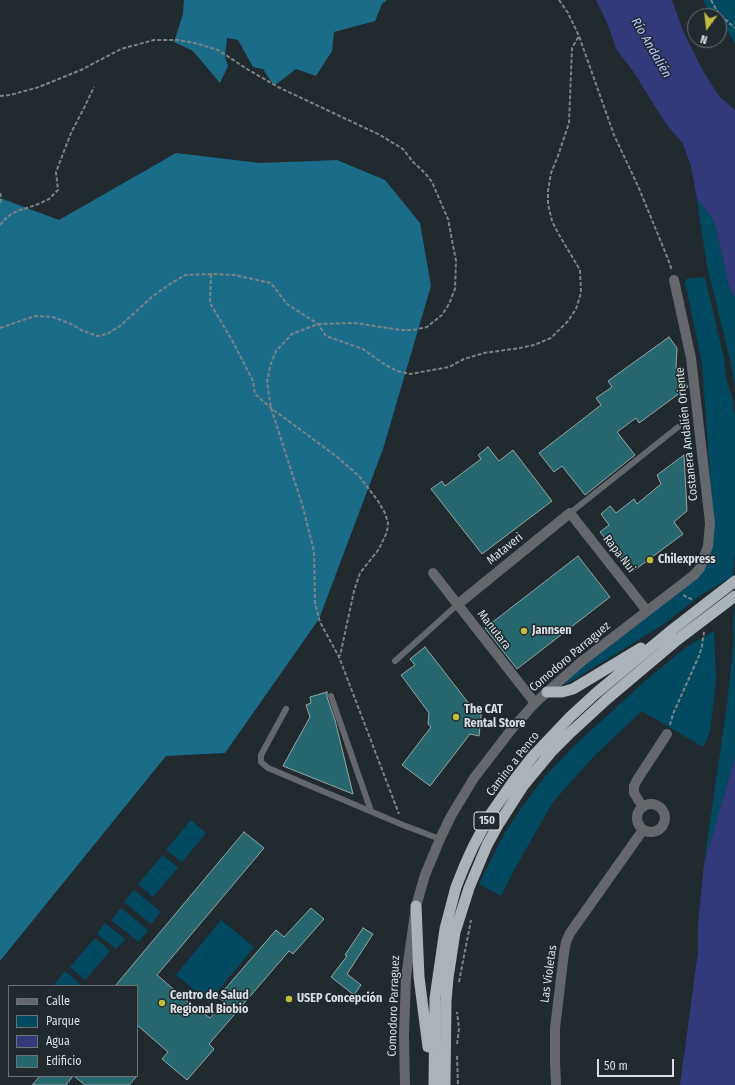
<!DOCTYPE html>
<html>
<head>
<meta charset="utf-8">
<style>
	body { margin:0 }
	#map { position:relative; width:735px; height:1085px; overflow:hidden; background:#212a2f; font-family:"Fira Sans Condensed",sans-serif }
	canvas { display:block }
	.legend { position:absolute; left:8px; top:985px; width:130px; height:92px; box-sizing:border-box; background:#212a2f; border:1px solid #6a7276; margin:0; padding:5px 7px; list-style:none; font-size:12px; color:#d8dee1 }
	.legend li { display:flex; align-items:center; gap:8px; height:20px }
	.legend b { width:20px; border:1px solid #6a7276 }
	.north { position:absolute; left:687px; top:8px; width:40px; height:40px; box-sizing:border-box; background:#212a2f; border:1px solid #6a7276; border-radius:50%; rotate:195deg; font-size:11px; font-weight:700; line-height:16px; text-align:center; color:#d8dee1 }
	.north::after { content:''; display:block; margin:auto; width:14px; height:18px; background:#c2bd3f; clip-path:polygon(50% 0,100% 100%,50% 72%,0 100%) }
	.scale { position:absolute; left:597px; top:1059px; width:77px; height:18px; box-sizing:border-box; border:2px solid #d8dee1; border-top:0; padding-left:5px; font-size:12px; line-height:14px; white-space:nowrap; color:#d8dee1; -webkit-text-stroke:3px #212a2f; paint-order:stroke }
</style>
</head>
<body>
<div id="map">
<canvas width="735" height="1085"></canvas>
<ul class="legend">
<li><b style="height:5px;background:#64676b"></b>Calle</li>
<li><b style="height:11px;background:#024a61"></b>Parque</li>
<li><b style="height:11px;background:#33397a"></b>Agua</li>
<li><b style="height:11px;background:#27686e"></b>Edificio</li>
</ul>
<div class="north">N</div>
<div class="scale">50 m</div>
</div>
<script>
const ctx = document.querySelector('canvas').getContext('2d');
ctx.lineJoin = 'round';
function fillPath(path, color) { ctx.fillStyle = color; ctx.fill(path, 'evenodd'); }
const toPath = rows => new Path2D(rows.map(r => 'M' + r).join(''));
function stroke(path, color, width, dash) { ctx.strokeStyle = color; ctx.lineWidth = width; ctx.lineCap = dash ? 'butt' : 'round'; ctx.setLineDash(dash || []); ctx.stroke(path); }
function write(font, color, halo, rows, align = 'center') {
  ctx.font = font + ' "Fira Sans Condensed",sans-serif'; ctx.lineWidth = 3; ctx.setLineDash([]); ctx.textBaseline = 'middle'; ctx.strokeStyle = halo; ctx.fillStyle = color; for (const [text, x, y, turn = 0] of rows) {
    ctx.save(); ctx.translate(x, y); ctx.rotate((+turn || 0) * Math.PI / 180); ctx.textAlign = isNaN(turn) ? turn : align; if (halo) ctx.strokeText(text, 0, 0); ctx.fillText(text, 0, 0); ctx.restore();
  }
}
fillPath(toPath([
	[703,0,735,0,735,44,726,29,719,24,719,16,711,16],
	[697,199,713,219,716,228,729,286,735,297,735,387,730,360,707,266],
	[705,277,724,358,726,378,732,397,735,416,735,553,733,576,701,595,664,624,570,682,564,684,572,675,691,583,714,532,702,363,685,282,686,279],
	[735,603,735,757,704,864,727,705,734,639,733,626],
	[714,631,716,679,710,732,703,747,642,711,595,755,553,802,514,870,501,896,479,884,504,834,522,807,546,775,575,745,645,681,685,648],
	[191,820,206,833,182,862,166,850],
	[163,855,178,868,153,897,138,884],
	[134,890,161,912,151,924,124,902],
	[121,908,148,930,139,942,111,920],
	[221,920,254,947,209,1002,176,975],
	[105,923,125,939,116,949,97,934],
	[95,938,110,951,85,980,70,967],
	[65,971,80,984,79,986,53,986]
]), '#024a61');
fillPath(toPath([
	[184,0,387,0,382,4,375,21,334,32,332,51,316,76,296,69,274,86,263,69,253,67,238,40,227,38,225,57,228,66,220,83,193,51,174,42,183,14],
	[176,153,260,163,337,160,385,180,420,223,431,286,383,449,319,619,225,753,166,756,0,961,0,198,59,220]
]), '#1b6c89');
fillPath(toPath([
	[596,0,672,0,683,31,703,71,719,96,735,110,735,297,729,286,716,228,713,219,697,199,691,166,683,144,666,124,633,71,616,49,608,25],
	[735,757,735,1085,680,1085,698,952,698,924,704,864]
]), '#33397a');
const building = toPath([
	[669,337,677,348,676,368,688,387,639,423,636,418,617,432,635,455,585,495,562,466,554,472,539,453,601,405,596,398,612,387,608,381,669,337],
	[488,447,499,461,513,450,552,501,482,554,431,489,442,481,445,486,481,459,478,455,488,447],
	[684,455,687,511,674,522,683,534,632,572,600,532,609,525,601,514,610,506,616,513,634,499,637,504,661,484,657,475,684,455],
	[578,556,610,597,517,669,485,628,578,556],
	[425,647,470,705,482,707,479,736,470,734,430,786,402,765,431,727,428,724,429,713,401,675,415,665,410,659,425,647],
	[327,692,327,697,335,720,353,794,283,766,310,717,306,705,311,703,310,697,327,692],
	[244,832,264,848,157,975,201,1013,202,1012,210,1018,224,1002,218,997,276,930,284,937,311,908,324,919,293,954,289,951,209,1044,214,1049,187,1080,162,1059,168,1052,137,1025,137,986,115,986,244,832],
	[363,928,373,934,347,974,361,985,354,995,331,977,347,956,345,955,363,928],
	[40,1076,73,1076,66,1085,32,1085,40,1076],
	[74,1076,137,1076,129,1085,85,1085,74,1076]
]);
fillPath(building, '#27686e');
stroke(building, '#97a5a6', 1);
stroke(toPath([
	[559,0,568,13,579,36,614,135,638,186,668,259,672,271],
	[711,0,719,14,735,28],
	[0,96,10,95,39,87,81,70,121,49,154,40,177,40,195,43,218,50,247,69,278,87,380,135,403,149,413,162,425,173,432,182,448,219,456,261,455,289,449,304,442,315,427,327,413,330,401,330,355,323,318,324,292,334,276,351,270,366,267,382,271,408,302,504,314,551,315,603,320,622,339,657,399,814],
	[0,193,1,196,0,205],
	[0,225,7,217,17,211,36,205,49,199,58,190,56,172,71,133,84,108,94,87],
	[211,274,210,303,233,342,253,381,255,394,271,408,336,456,359,476,378,501,385,513,388,523,387,532,379,549,360,573,354,591,340,656],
	[0,328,35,316,53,317,71,324,81,330,97,336,107,334,120,326,153,296,170,284,185,275,211,274,234,275,271,283,287,304,318,324,326,336,363,349,384,364,397,371,410,374,449,367,464,359,484,353,520,348,534,345,551,338,568,321,576,309,581,293,580,270,558,233,552,221,548,204,548,191,551,173,558,156,569,123,572,48,579,36],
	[683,595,693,600],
	[670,725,673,714,699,656,702,646,704,632],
	[459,982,471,920],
	[457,1044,459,1029,457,1012],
	[457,1056,458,1085]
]), '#7b8387', 2, [4, 2]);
stroke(toPath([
	[570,513,678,427],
	[395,661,457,605],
	[331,696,371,811],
	[286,709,261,755,261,762,268,768,403,825,440,839]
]), '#64676b', 6);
stroke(toPath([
	[433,573,535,703],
	[457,605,570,513,647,611],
	[547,692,581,662,694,575,700,568,708,546,710,523,691,358,674,280],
	'637 818a14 14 0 1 1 28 0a14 14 0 1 1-28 0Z',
	[642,806,634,793,634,786,637,780,667,734],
	[556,1085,555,1063,555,1028,564,953,566,942,570,933,643,830]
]), '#64676b', 10);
stroke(toPath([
	[405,1085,404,1035,406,977,416,906,425,875,440,839,451,816,474,778,511,730,535,703,547,692]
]), '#64676b', 10);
stroke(toPath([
	[547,692,562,692,573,689,641,648],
	[416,906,419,977,428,1047],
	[434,1085,435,998,445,929,456,887,464,867,473,847,490,815,515,779,533,756,570,717,595,694,673,629,735,581],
	[445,1085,446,1001,448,978,455,932,469,888,487,845,498,825,523,786,552,751,569,734,607,699,677,640,735,596]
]), '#aab2ba', 11);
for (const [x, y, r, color] of [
	[650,560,4,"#c2bd3f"],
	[524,631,4,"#c2bd3f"],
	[456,717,4,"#c2bd3f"],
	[289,999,4,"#c2bd3f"],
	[162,1003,4,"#c2bd3f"]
]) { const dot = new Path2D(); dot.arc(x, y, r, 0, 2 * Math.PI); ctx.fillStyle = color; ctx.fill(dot); stroke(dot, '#212a2f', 1.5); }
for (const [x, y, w] of [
	[487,821,26]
]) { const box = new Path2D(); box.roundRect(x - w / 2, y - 9, w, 18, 3); ctx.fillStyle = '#212a2f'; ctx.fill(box); stroke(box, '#d8dee1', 1); }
write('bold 11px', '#d8dee1', null, [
	["150",487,821]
]);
write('12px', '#d8dee1', '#212a2f', [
	["Costanera Andalién Oriente",687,434,-96],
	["Mataveri",505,549,-39],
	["Rapa Nui",619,554,52],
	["Manutara",494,630,52],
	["Comodoro Parraguez",570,657,-40],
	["Camino a Penco",513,764,-52],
	["Las Violetas",549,974,-82],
	["Comodoro Parraguez",394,1006,-88]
]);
write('bold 12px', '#d8dee1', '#212a2f', [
	["Chilexpress",658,560],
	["Jannsen",532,631],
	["The CAT",464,710],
	["Rental Store",464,724],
	["Centro de Salud",170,996],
	["Regional Biobio",170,1010],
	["USEP Concepción",297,999]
], 'left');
write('italic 13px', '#b7c2fd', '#212a2f', [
	["Río Andalién",651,48,60]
]);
</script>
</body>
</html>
